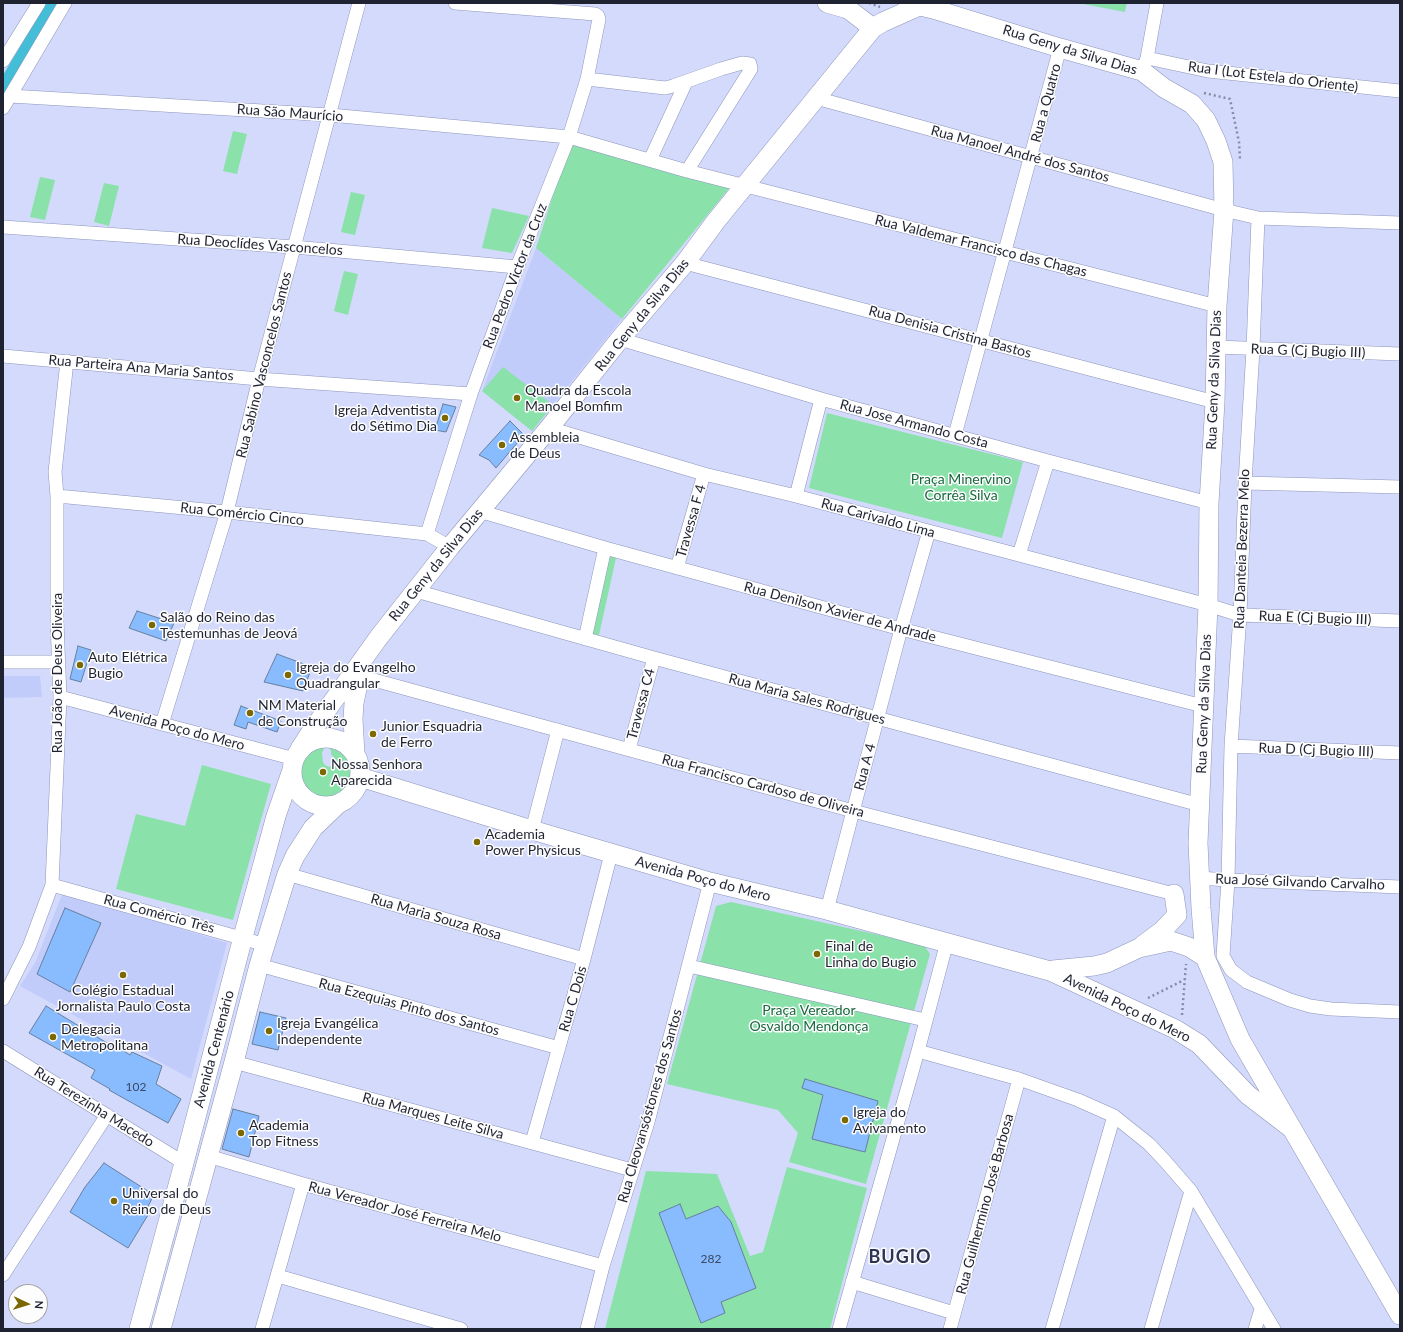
<!DOCTYPE html>
<html>
<head>
<meta charset="utf-8">
<style>
	body { margin:0 }
	#map { position:relative; width:1403px; height:1332px; overflow:hidden; background:#d3dafb; font-family:Lato,sans-serif }
	canvas { display:block }
	.frame { position:absolute; inset:0; border:4px solid #1f2231; pointer-events:none }
	.north { position:absolute; left:8px; top:1284px; width:40px; height:40px; box-sizing:border-box; background:#fdfdfd; border:1px solid #a4a5ab; border-radius:50%; rotate:94deg; font-size:11px; font-weight:700; line-height:16px; text-align:center; color:#1f2231 }
	.north::after { content:''; display:block; margin:auto; width:14px; height:18px; background:#7c6800; clip-path:polygon(50% 0,100% 100%,50% 72%,0 100%) }
</style>
</head>
<body>
<div id="map">
<canvas width="1403" height="1332"></canvas>
<div class="frame"></div>
<div class="north">N</div>
</div>
<script>
const ctx = document.querySelector('canvas').getContext('2d');
ctx.lineJoin = 'round';
function fillPath(path, color) { ctx.fillStyle = color; ctx.fill(path, 'evenodd'); }
const toPath = rows => new Path2D(rows.map(r => 'M' + r).join(''));
function stroke(path, color, width, dash) { ctx.strokeStyle = color; ctx.lineWidth = width; ctx.lineCap = dash ? 'butt' : 'round'; ctx.setLineDash(dash || []); ctx.stroke(path); }
function write(font, color, halo, rows, align = 'center') {
  ctx.font = font + ' Lato,sans-serif'; ctx.lineWidth = 3; ctx.setLineDash([]); ctx.textBaseline = 'middle'; ctx.strokeStyle = halo; ctx.fillStyle = color; for (const [text, x, y, turn = 0] of rows) {
    ctx.save(); ctx.translate(x, y); ctx.rotate((+turn || 0) * Math.PI / 180); ctx.textAlign = isNaN(turn) ? turn : align; if (halo) ctx.strokeText(text, 0, 0); ctx.fillText(text, 0, 0); ctx.restore();
  }
}
fillPath(toPath([
	[536,248,622,319,532,431,482,391],
	[4,676,40,676,42,697,3,698],
	[63,892,227,943,191,1079,20,986,35,963]
]), '#c2ccfb');
fillPath(toPath([
	[1078,3,1127,3,1125,12],
	[233,131,247,134,237,174,223,171],
	[573,134,731,186,622,319,536,248],
	[40,177,55,180,45,220,30,217],
	[104,183,119,186,109,226,94,222],
	[351,192,365,195,355,235,341,232],
	[492,208,529,216,512,253,482,248],
	[344,271,358,274,348,315,334,311],
	[503,367,553,405,532,431,482,391],
	[827,413,1023,462,1002,538,809,488],
	[609,553,616,558,599,635,592,634],
	[333,745,347,752,353,761,356,777,354,784,348,793,339,799,327,801,318,799,308,791,302,782,301,772,304,760,309,754,316,748,323,746],
	[325,746,329,747,331,751,331,754,335,759,334,763,329,767,325,765,323,762,322,753],
	[202,765,271,784,233,920,116,889,136,814,185,826],
	[731,902,924,945,930,954,866,1184,789,1162,798,1133,778,1110,667,1084,716,906],
	[787,1167,867,1188,830,1329,605,1329,646,1171,717,1174,750,1256,763,1252]
]), '#8ae1aa');
stroke(toPath([
	[3,89,54,3]
]), '#44bdd7', 14);
const building = toPath([
	[443,404,456,407,446,432,435,430,443,404],
	[510,421,524,435,496,468,489,460,479,455,510,421],
	[137,611,174,623,166,641,129,628,137,611],
	[78,646,91,650,81,682,70,679,78,646],
	[277,654,312,667,303,691,264,682,277,654],
	[241,706,281,721,277,732,248,722,246,729,234,725,241,706],
	[65,908,101,923,70,992,37,974,65,908],
	[46,1006,112,1046,113,1044,130,1055,132,1052,162,1066,156,1084,181,1099,168,1123,109,1090,110,1089,91,1078,95,1070,29,1033,46,1006],
	[260,1012,286,1018,278,1050,252,1044,260,1012],
	[805,1079,878,1101,865,1152,812,1139,823,1095,802,1088,805,1079],
	[233,1109,259,1116,249,1157,222,1149,233,1109],
	[104,1163,154,1195,147,1208,151,1210,128,1248,70,1212,85,1187,104,1163],
	[680,1204,686,1219,718,1206,731,1222,756,1288,721,1302,725,1313,701,1323,659,1213,680,1204]
]);
fillPath(building, '#88bcff');
stroke(building, '#667f9f', 1);
const street = toPath([
	[1147,58,1208,71,1400,91],
	[3,61,39,3],
	[1144,66,1147,58,1157,3],
	[587,79,665,88,673,86,721,69,742,63,750,64,751,69,687,171],
	[10,96,330,115,569,137,687,171,1217,306],
	[816,98,1224,210,1258,218,1400,223],
	[3,108,65,3],
	[650,160,686,82],
	[3,227,294,247,517,267],
	[685,263,1215,402],
	[620,339,821,399,1048,461,1209,503],
	[1216,347,1400,354],
	[3,356,259,379,471,394],
	[549,428,704,474,796,496,1208,605,1240,615,1400,621],
	[955,435,1060,48],
	[1245,483,1400,487],
	[57,496,227,512,427,534,450,547],
	[796,496,821,399],
	[479,511,605,548,901,629,1203,706],
	[427,534,471,394,517,267,569,137,587,79,599,19,598,16,595,14,455,3],
	[1019,555,1048,461],
	[677,568,704,474],
	[416,591,654,658,1200,805],
	[585,639,605,548],
	[3,662,58,662],
	[352,674,853,811,1174,894],
	[60,697,295,759],
	[162,724,227,512,259,379,359,3],
	[1231,746,1400,753],
	[629,749,654,658],
	[532,830,558,730],
	[287,874,584,959],
	[1199,878,1228,880,1400,887],
	[52,885,266,945],
	[827,910,901,629,929,531],
	[1223,956,1228,880,1231,746,1240,615,1245,483,1253,349,1258,218],
	[1223,956,1231,970,1247,982,1290,1000,1310,1006,1331,1009,1400,1012],
	[259,965,559,1048],
	[689,966,925,1020],
	[3,999,29,947,52,885,60,697,57,622,57,496,55,472,67,361],
	[3,1051,184,1163],
	[918,1051,1019,1079,1078,1100,1114,1116,1149,1144,1165,1161,1191,1191,1274,1329],
	[234,1062,632,1170],
	[532,1142,584,959,611,854],
	[208,1156,303,1184,603,1266],
	[3,1275,107,1115],
	[278,1276,461,1329],
	[852,1282,954,1313],
	[262,1329,303,1184],
	[587,1329,603,1266,648,1122,710,882],
	[839,1329,918,1051,947,942],
	[950,1329,1019,1079],
	[1052,1329,1114,1116],
	[1151,1329,1191,1191],
	[1255,1329,1261,1309]
]);
const secondary = toPath([
	[827,3,848,9,873,28],
	[908,3,933,9,1060,48,1142,71,1164,88,1192,104,1206,120,1216,141,1223,162,1224,210,1217,306,1215,402,1209,503,1208,605,1198,843,1201,908,1205,957],
	'292 772a34 34 0 1 1 68 0a34 34 0 1 1-68 0Z',
	[300,749,311,732,379,637,450,547,549,428,620,339,685,263,716,221,873,28,883,22,919,6],
	[355,754,353,719,354,703,362,665],
	[360,777,532,830,710,882,827,910,1050,971,1175,1029,1199,1044,1248,1095,1291,1128],
	[1143,945,1162,931,1177,915,1174,894],
	[1053,970,1094,966,1107,963,1139,948,1171,941,1189,947,1205,957,1240,1039,1400,1315],
	[139,1329,184,1163,243,937,276,816,292,770],
	[161,1329,234,1062,259,965,287,874,295,856,313,828,336,806]
]);
stroke(street, '#8d95bb', 14);
stroke(secondary, '#8d95bb', 20);
stroke(toPath([
	[869,3,880,7],
	[1204,93,1230,99,1239,142,1240,159],
	[1148,998,1184,980],
	[1182,1015,1186,964]
]), '#878ca6', 2.5, [2, 3]);
stroke(street, '#fff', 13);
stroke(secondary, '#fff', 19);
for (const [x, y, r, color] of [
	[517,398,4,"#7c6800"],
	[445,418,4,"#7c6800"],
	[502,445,4,"#7c6800"],
	[152,625,4,"#7c6800"],
	[80,665,4,"#7c6800"],
	[288,675,4,"#7c6800"],
	[250,713,4,"#7c6800"],
	[373,734,4,"#7c6800"],
	[323,772,4,"#7c6800"],
	[477,842,4,"#7c6800"],
	[817,954,4,"#7c6800"],
	[123,975,4,"#7c6800"],
	[269,1031,4,"#7c6800"],
	[53,1037,4,"#7c6800"],
	[845,1120,4,"#7c6800"],
	[241,1133,4,"#7c6800"],
	[114,1201,4,"#7c6800"]
]) { const dot = new Path2D(); dot.arc(x, y, r, 0, 2 * Math.PI); ctx.fillStyle = color; ctx.fill(dot); stroke(dot, '#fdfdfd', 1.5); }
write('12px', '#394864', null, [
	["102",136,1087],
	["282",711,1259]
]);
write('14px', '#1f2231', '#fdfdfd', [
	["Rua Geny da Silva Dias",1070,50,17],
	["Rua I (Lot Estela do Oriente)",1273,77,7],
	["Rua a Quatro",1046,103,-75],
	["Rua São Maurício",290,113,4],
	["Rua Manoel André dos Santos",1020,154,15],
	["Rua Deoclídes Vasconcelos",260,245,4],
	["Rua Valdemar Francisco das Chagas",981,246,14],
	["Rua Pedro Victor da Cruz",515,276,-69],
	["Rua Geny da Silva Dias",642,315,-51],
	["Rua Denisia Cristina Bastos",950,332,15],
	["Rua G (Cj Bugio III)",1308,351,2],
	["Rua Sabino Vasconcelos Santos",264,365,-76],
	["Rua Parteira Ana Maria Santos",141,368,5],
	["Rua Geny da Silva Dias",1214,380,-88],
	["Rua Jose Armando Costa",914,424,15],
	["Rua Comércio Cinco",242,514,6],
	["Rua Carivaldo Lima",878,518,15],
	["Travessa F 4",691,521,-74],
	["Rua Danteia Bezerra Melo",1242,549,-88],
	["Rua Geny da Silva Dias",436,565,-51],
	["Rua Denilson Xavier de Andrade",840,612,15],
	["Rua E (Cj Bugio III)",1315,618,2],
	["Rua João de Deus Oliveira",57,673,-90],
	["Rua Maria Sales Rodrigues",807,699,15],
	["Travessa C4",641,704,-75],
	["Rua Geny da Silva Dias",1204,704,-88],
	["Avenida Poço do Mero",177,728,15],
	["Rua D (Cj Bugio III)",1316,750,2],
	["Rua A 4",865,767,-75],
	["Rua Francisco Cardoso de Oliveira",763,786,15],
	["Avenida Poço do Mero",703,879,15],
	["Rua José Gilvando Carvalho",1300,882,2],
	["Rua Comércio Três",159,914,15],
	["Rua Maria Souza Rosa",436,917,16],
	["Rua C Dois",573,999,-74],
	["Rua Ezequias Pinto dos Santos",409,1007,15],
	["Avenida Poço do Mero",1127,1008,26],
	["Avenida Centenário",214,1049,-75],
	["Rua Cleovansóstones dos Santos",650,1106,-74],
	["Rua Terezinha Macedo",94,1107,32],
	["Rua Marques Leite Silva",433,1116,15],
	["Rua Guilhermino José Barbosa",985,1204,-75],
	["Rua Vereador José Ferreira Melo",405,1212,15]
]);
write('14px', '#1f2231', '#fdfdfd', [
	["Quadra da Escola",525,390],
	["Manoel Bomfim",525,406],
	["Igreja Adventista",437,410,"right"],
	["do Sétimo Dia",437,426,"right"],
	["Assembleia",510,437],
	["de Deus",510,453],
	["Salão do Reino das",160,617],
	["Testemunhas de Jeová",160,633],
	["Auto Elétrica",88,657],
	["Bugio",88,673],
	["Igreja do Evangelho",296,667],
	["Quadrangular",296,683],
	["NM Material",258,705],
	["de Construção",258,721],
	["Junior Esquadria",381,726],
	["de Ferro",381,742],
	["Nossa Senhora",331,764],
	["Aparecida",331,780],
	["Academia",485,834],
	["Power Physicus",485,850],
	["Final de",825,946],
	["Linha do Bugio",825,962],
	["Colégio Estadual",123,990,"center"],
	["Jornalista Paulo Costa",123,1006,"center"],
	["Igreja Evangélica",277,1023],
	["Independente",277,1039],
	["Delegacia",61,1029],
	["Metropolitana",61,1045],
	["Igreja do",853,1112],
	["Avivamento",853,1128],
	["Academia",249,1125],
	["Top Fitness",249,1141],
	["Universal do",122,1193],
	["Reino de Deus",122,1209]
], 'left');
write('14px', '#18683e', '#fdfdfd', [
	["Praça Minervino",961,479],
	["Corrêa Silva",961,495],
	["Praça Vereador",809,1010],
	["Osvaldo Mendonça",809,1026]
]);
ctx.letterSpacing = '1px';
write('bold 18px', '#2e3454', '#fdfdfd', [
	["BUGIO",900,1257]
]);
ctx.letterSpacing = '0px';
</script>
</body>
</html>
